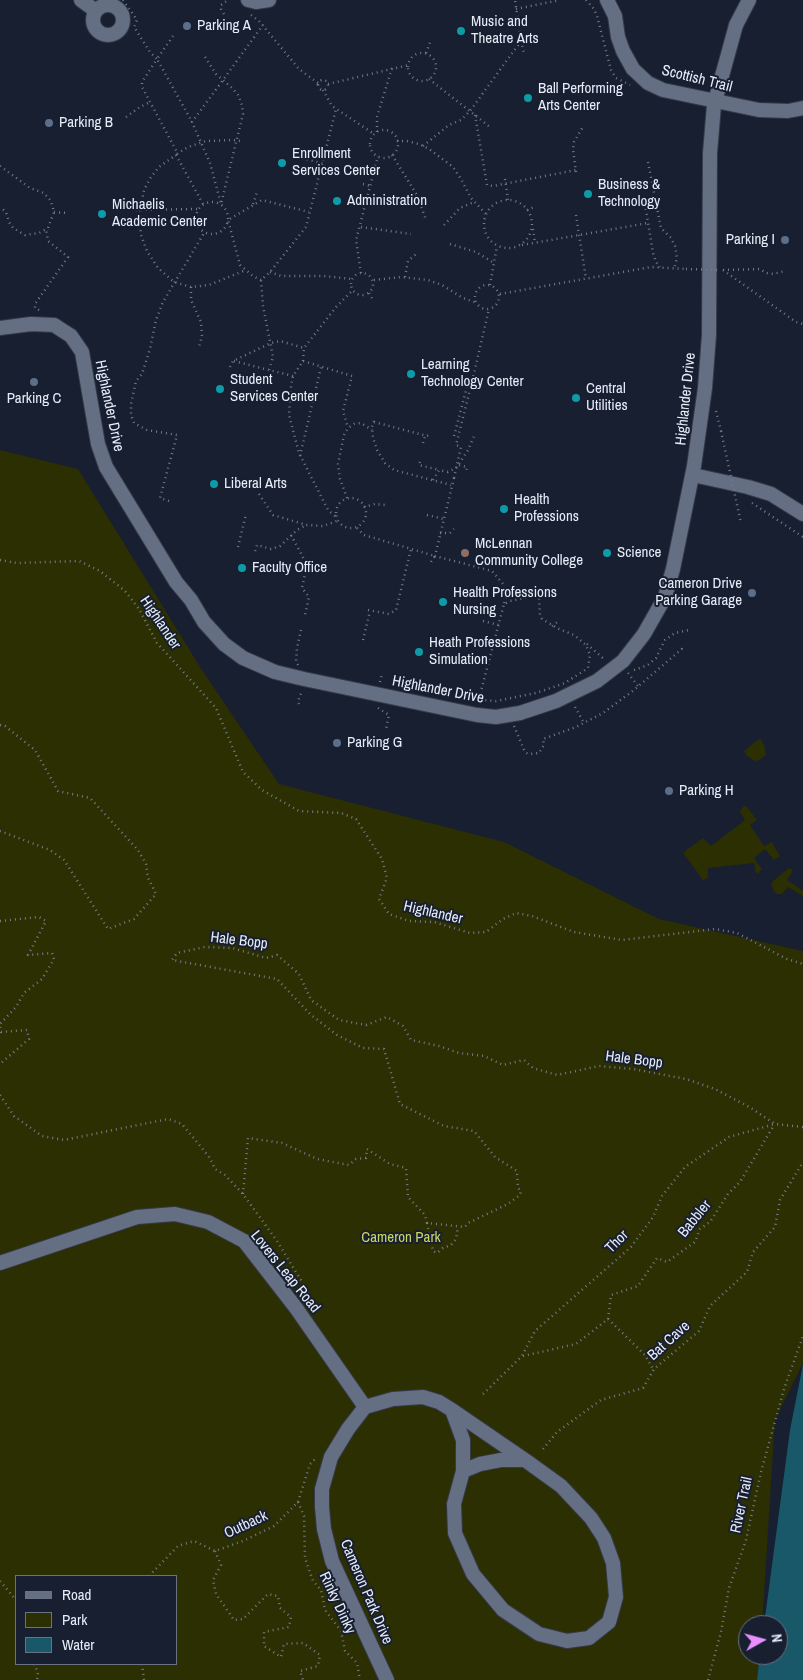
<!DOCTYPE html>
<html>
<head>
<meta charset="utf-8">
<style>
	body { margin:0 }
	#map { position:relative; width:803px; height:1680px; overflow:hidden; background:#171f30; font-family:"Archivo Narrow",sans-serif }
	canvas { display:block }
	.legend { position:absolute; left:15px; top:1575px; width:162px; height:90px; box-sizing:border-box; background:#171f30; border:1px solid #6a7180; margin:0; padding:6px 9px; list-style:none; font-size:15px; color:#e6ecf8 }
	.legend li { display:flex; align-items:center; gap:10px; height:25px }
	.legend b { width:25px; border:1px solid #6a7180 }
	.north { position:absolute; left:738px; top:1615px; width:50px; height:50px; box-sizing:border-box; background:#171f30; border:1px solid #6a7180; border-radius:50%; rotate:83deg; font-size:14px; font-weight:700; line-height:20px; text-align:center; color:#e6ecf8 }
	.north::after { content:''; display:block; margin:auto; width:18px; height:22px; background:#e88eff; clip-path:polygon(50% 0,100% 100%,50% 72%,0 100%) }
</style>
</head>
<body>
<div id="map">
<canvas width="803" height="1680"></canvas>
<ul class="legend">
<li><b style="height:6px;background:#646f83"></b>Road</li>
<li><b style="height:14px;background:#2c2f02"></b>Park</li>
<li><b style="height:14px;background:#185868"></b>Water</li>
</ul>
<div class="north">N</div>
</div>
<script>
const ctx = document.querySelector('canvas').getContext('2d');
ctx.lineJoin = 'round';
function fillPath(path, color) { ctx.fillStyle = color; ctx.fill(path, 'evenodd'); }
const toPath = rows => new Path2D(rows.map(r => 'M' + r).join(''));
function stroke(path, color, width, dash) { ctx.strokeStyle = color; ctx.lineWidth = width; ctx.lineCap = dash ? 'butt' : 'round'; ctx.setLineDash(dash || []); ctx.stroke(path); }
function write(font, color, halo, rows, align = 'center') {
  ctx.font = font + ' "Archivo Narrow",sans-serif'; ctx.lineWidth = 4; ctx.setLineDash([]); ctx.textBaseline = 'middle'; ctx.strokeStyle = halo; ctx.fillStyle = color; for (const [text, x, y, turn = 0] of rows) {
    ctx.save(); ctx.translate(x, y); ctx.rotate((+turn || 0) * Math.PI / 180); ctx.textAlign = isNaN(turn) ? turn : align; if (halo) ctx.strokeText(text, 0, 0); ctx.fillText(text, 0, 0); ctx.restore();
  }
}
fillPath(toPath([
	[0,450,78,469,202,670,279,784,504,842,659,919,803,951,803,1363,775,1420,762,1625,748,1625,748,1655,760,1655,757,1680,0,1680],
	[16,1576,176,1576,176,1664,16,1664],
	[759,739,761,739,765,748,766,755,759,760,755,761,747,756,744,751],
	[744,806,747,807,757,820,750,825,764,846,772,842,780,856,774,860,765,849,754,858,762,869,758,873,756,873,754,863,708,868,708,878,703,880,684,854,684,852,703,838,711,846,745,820,740,812,741,809],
	[789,868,793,870,787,880,802,890,803,890,803,896,788,887,782,894,777,894,774,891,771,884,773,881]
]), '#2c2f02');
fillPath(toPath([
	[803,1364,803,1680,757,1680,760,1655,778,1655,778,1625,764,1625,790,1430]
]), '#185868');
const minor = toPath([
	[81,0,96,11],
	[248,0,256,2,269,0],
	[607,0,615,16,618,37,623,51,633,69,648,83,663,90,759,110,788,111,803,108],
	'93 20a15 15 0 1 1 30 0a15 15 0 1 1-30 0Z',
	[0,328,31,324,54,325,71,336,82,352,98,444,106,467,176,582,191,600,204,622,224,644,243,658,275,672,304,679,477,715,496,717,520,713,556,701,597,681,623,661,644,634,665,597,673,569,694,466,705,388,709,335,710,153,714,105,736,25,749,0],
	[693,475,748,487,771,494,803,514],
	[0,1263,137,1217,175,1214,208,1222,244,1241,296,1308,365,1407],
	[365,1407,393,1399,423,1397,439,1402,452,1410,525,1460,561,1486,591,1518,604,1538,613,1563,616,1597,609,1622,589,1638,567,1641,539,1634,503,1610,473,1574,455,1533,454,1504,463,1471,463,1440,452,1410],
	[365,1407,348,1429,331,1457,322,1489,322,1507,324,1529,332,1561,387,1680],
	[463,1471,480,1464,501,1460,525,1460]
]);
stroke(minor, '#353a48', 16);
stroke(toPath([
	[123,0,137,20,134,27,150,52,157,59,142,82,142,87,178,154],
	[586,0,594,9,597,16,611,70,616,78,630,85],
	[516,9,560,0],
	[224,14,221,9,221,5,228,0],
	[251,15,259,21,299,69,318,83],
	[173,36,157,59,192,122],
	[521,41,524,53],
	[426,53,431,40],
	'408 67a14 14 0 1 1 28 0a14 14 0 1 1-28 0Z',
	[205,57,216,74,223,80,232,88,238,95,242,105,243,114,221,204,210,163,192,122,223,80,263,25],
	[429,79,490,127],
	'318 85a5 5 0 1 1 10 0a5 5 0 1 1-10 0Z',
	[328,84,409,65],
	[323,90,332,106,374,134],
	[475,115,487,185,493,186,576,170],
	[126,117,140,107,150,102],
	'370 144a14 14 0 1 1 28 0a14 14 0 1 1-28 0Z',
	[377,132,377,117,392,68],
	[397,141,407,141,419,144,429,149,453,167,461,179,471,198,486,214],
	[423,146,449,125,461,120,470,111,521,41,515,0],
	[177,154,188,147,206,141,233,140,240,141],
	[392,155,417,195,426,220],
	[302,158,324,164],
	[648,162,661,228,671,238,675,246,677,258,674,269],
	[0,166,30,188,44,193,51,201,54,212,48,228,39,233,25,235,13,228,9,222,6,212,0,207],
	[576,172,573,149,574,142,584,125],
	[505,179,508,200],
	[363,184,371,186],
	'484 224a24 24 0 1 1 48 0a24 24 0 1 1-48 0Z',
	'196 218a16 16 0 1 1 32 0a16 16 0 1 1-32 0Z',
	[203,204,176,155,159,167,151,177,144,190,140,210,140,223,141,235,147,251,158,268,174,282,191,287,209,285,246,270],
	[253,204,257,192],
	[645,204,653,253,656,262,660,267],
	[136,210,198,209],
	[527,210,534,207],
	[54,212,67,213],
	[576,215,586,279],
	[135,223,196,222],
	[444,225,460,208,474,202],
	[361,227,411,234],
	[533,229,535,243],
	[450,244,476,252,494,263],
	[522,245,648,223],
	[723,270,796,322,803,324],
	[723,270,760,269,766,273,773,274,785,271],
	[270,272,281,276,324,276,352,279],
	'351 284a11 11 0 1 1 22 0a11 11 0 1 1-22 0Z',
	[361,273,356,240,378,156],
	[405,277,408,261,416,254],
	[261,280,253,276,240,265,228,220,262,200,309,212],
	[374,280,401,277,428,280,442,285,463,298,477,303],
	[490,285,497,246],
	'475 297a12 12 0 1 1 24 0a12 12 0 1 1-24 0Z',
	[191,287,191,300,201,322,202,336,199,347],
	[369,293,373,300],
	[500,294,651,267,686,269],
	[39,310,35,308,35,304,68,257,48,241,46,229],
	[234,361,269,370],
	[303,361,304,348,336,307,353,290],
	[230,367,233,361,271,343,280,341,304,348],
	[293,376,269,370,273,357,263,306,261,280,270,272,306,227,336,109],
	[471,386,489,309],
	[716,411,721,431],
	[374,421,372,427,373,438,377,450,385,463,394,470,451,485],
	[374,422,427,436,429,435],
	[454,436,468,383,473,376],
	[423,443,425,436],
	[300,456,321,367],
	[420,462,419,465,439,470],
	[459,465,467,467,466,471],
	[454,478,435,556,492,571,503,584,506,598,504,603],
	[433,480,439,470,448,472,457,467,468,450,475,434],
	[259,494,273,515,307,525,323,526,337,521],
	'336 513a15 15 0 1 1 30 0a15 15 0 1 1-30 0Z',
	[347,498,340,479,338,464,344,435,348,428,354,424,361,423,372,430],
	[169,501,160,498,177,435,147,430,134,423,131,415,131,404,136,381,142,374,150,349,156,320,163,302,204,233],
	[752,503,803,537],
	[364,507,375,504,385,505],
	[427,515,444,519],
	[335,516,328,510,299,453,289,415,291,386,293,376,303,361,352,376,343,411,348,428],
	[357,528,364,535,435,556,429,565],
	[440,533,450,533,454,529],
	[291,535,305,561,306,569,302,588,309,597,305,615],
	[238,547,246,514],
	[255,551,257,545,271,549,280,546,297,530,306,525],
	[0,560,17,563,79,561,100,571,125,591,139,609,157,643,216,708,243,772,262,790,299,811,341,813,356,819,382,859,387,878,379,899,389,914,409,921,434,922,470,933,486,932,503,919,516,913,532,916,574,932,622,940,715,929,737,933,787,959,803,964],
	[535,596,539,598,540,615,542,619,559,629,574,635,586,645,590,655,588,668,565,683,536,693,496,701,483,700,481,696,481,691,504,604,510,601,535,596],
	[368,610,389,614,396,610,411,549],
	[483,621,499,625],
	[552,626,560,620],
	[363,640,370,611],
	[587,644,605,660],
	[475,662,488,665],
	[298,665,296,661,297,648,301,630],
	[634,670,648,665,656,658,665,640,675,633,689,630],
	[628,673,638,686],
	[380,682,382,674],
	[299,704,298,701,302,691],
	[575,707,584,723],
	[378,708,389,715,386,729],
	[0,725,5,726,35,750,58,791,90,798,138,850,146,864,148,878,156,894,134,919,108,929,64,860,50,850,0,831],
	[514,726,525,752,528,754,539,753,544,745,543,739,576,727,603,713,634,690,682,649,684,651],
	[0,921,39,917,46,921,28,955,52,953,54,959,42,979,24,993,16,1007,0,1024],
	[0,1027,1,1032,27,1030,29,1039,0,1064],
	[0,1095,14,1116,42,1136,64,1140,168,1119,182,1124,210,1158,215,1169,225,1175,243,1194,277,1241,307,1290,312,1306],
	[243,1194,248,1138,282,1143,317,1159,349,1165,356,1159,366,1158,367,1149,390,1164,406,1168,408,1197,425,1215,427,1223,465,1227,468,1223,508,1204,520,1195,521,1191,518,1188,517,1171,495,1157,474,1131,444,1126,400,1104,384,1049,363,1048,337,1035,310,1014,277,979,172,960,177,953,205,947,232,948,266,958,277,955,299,974,311,1000,339,1020,366,1025,387,1017,403,1026,411,1040,439,1046,459,1053,484,1056,503,1065,524,1060,533,1068,557,1075,599,1066,633,1069,686,1079,715,1089,751,1108,775,1124,803,1127],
	[427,1223,433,1251,437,1253,443,1248,451,1245,456,1239,458,1227],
	[608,1319,645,1355,653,1369],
	[523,1356,576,1344,608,1319,611,1295,638,1286,657,1258,667,1262,695,1242,700,1229,710,1222,728,1194,740,1182,774,1125],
	[483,1394,522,1356,535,1331,631,1247,653,1217,662,1196,685,1167,729,1137,775,1124],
	[543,1449,557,1432,601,1400,643,1388,654,1369,699,1331,710,1306,747,1272,753,1252,775,1227,780,1200,803,1162],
	[298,1502,304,1516,305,1558,313,1581,321,1590,325,1610,341,1631,345,1651,357,1663,360,1680],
	[215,1551,221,1565,213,1580,216,1594,234,1620,243,1619,268,1594,278,1596,280,1608,291,1617,289,1627,264,1632,264,1646,281,1657,284,1644,303,1643,320,1655,318,1666,300,1671,303,1680],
	[149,1576,178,1546,194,1541,215,1551,243,1541,274,1526,298,1502,310,1464,317,1457],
	[0,1581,16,1600],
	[34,1664,38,1672,37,1680],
	[142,1664,144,1680],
	[708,1680,721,1632,729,1588,746,1540,761,1472,784,1389,803,1336]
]), '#747b8a', 2.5, [1, 4]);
stroke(minor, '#646f83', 14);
stroke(toPath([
	[686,269,720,270],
	[721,431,741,523],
	[454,478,461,447,456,445,471,386]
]), '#747b8a', 2.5, [1, 4]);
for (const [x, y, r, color] of [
	[187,26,5,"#5c6f8a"],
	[461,31,5,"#0f9aa8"],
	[528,98,5,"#0f9aa8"],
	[49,123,5,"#5c6f8a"],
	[282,163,5,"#0f9aa8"],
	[588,194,5,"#0f9aa8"],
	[337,201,5,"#0f9aa8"],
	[102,214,5,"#0f9aa8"],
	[785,240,5,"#5c6f8a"],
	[411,374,5,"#0f9aa8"],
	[34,382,5,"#5c6f8a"],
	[220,389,5,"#0f9aa8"],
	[576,398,5,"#0f9aa8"],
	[214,484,5,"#0f9aa8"],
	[504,509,5,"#0f9aa8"],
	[465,553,5,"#8d6e63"],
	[607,553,5,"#0f9aa8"],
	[242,568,5,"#0f9aa8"],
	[752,593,5,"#5c6f8a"],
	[443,602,5,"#0f9aa8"],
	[419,652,5,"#0f9aa8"],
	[337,743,5,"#5c6f8a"],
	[669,791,5,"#5c6f8a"]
]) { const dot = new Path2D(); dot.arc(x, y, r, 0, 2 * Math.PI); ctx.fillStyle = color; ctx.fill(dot); stroke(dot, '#171f30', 2); }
write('15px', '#e6ecf8', '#171f30', [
	["Music and",471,22],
	["Theatre Arts",471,39],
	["Parking A",197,26],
	["Ball Performing",538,89],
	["Arts Center",538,106],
	["Parking B",59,123],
	["Enrollment",292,154],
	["Services Center",292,171],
	["Business &",598,185],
	["Technology",598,202],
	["Administration",347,201],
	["Michaelis",112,205],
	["Academic Center",112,222],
	["Parking I",775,240,"right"],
	["Learning",421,365],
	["Technology Center",421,382],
	["Student",230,380],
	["Services Center",230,397],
	["Central",586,389],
	["Utilities",586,406],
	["Parking C",34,399,"center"],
	["Liberal Arts",224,484],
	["Health",514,500],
	["Professions",514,517],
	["McLennan",475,544],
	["Community College",475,561],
	["Science",617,553],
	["Faculty Office",252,568],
	["Cameron Drive",742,584,"right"],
	["Parking Garage",742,601,"right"],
	["Health Professions",453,593],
	["Nursing",453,610],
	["Heath Professions",429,643],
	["Simulation",429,660],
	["Parking G",347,743],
	["Parking H",679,791]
], 'left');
write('15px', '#e6ecf8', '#171f30', [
	["Scottish Trail",697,79,14],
	["Highlander Drive",686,399,-84],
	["Highlander Drive",109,406,78],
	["Highlander",160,623,56],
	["Highlander Drive",438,690,11],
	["Highlander",433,913,13],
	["Hale Bopp",239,941,7],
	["Hale Bopp",634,1060,7],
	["Babbler",695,1219,-51],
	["Thor",617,1242,-45],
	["Lovers Leap Road",285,1272,51],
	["Bat Cave",669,1341,-42],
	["River Trail",742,1505,-78],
	["Outback",246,1525,-25],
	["Cameron Park Drive",366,1592,67],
	["Rinky Dinky",337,1603,65]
]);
write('15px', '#cbd761', '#171f30', [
	["Cameron Park",401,1238]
]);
</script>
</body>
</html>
